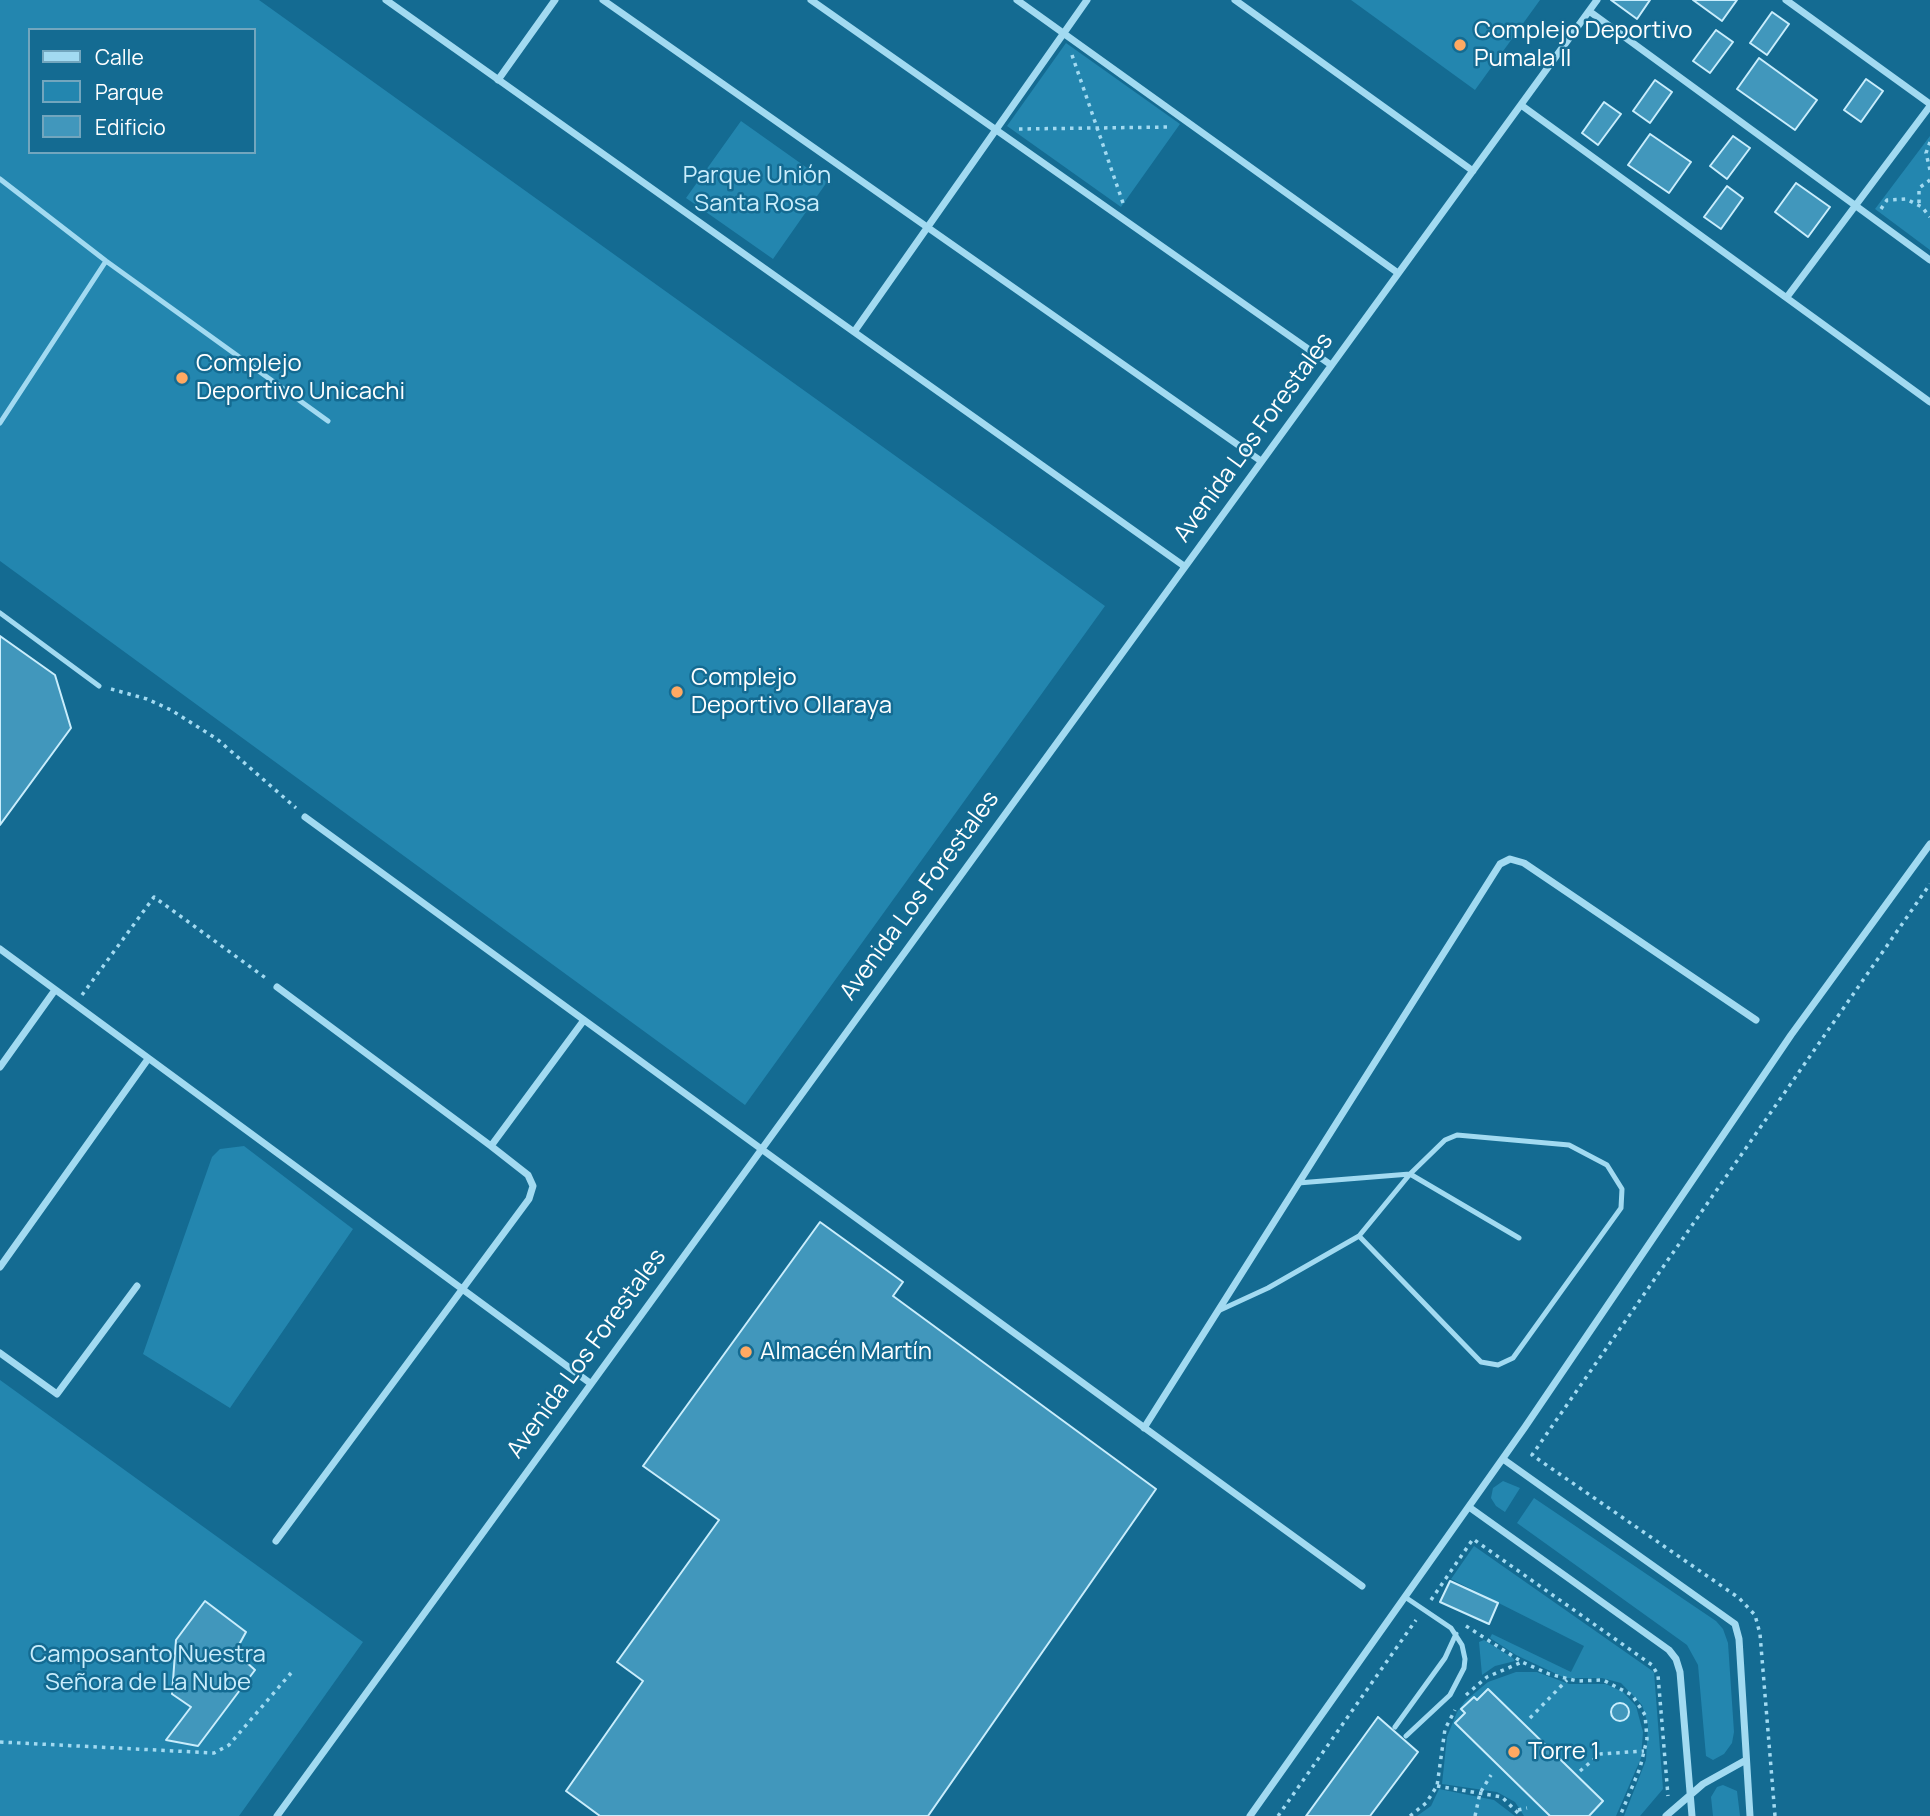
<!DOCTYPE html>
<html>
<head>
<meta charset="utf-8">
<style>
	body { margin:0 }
	#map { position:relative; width:1930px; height:1816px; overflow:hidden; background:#146b92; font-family:Manrope,sans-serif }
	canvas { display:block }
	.legend { position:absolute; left:28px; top:28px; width:228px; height:126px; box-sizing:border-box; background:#146b92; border:2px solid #72a6be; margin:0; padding:9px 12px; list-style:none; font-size:21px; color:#fff }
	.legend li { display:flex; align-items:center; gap:14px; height:35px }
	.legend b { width:35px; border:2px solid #72a6be }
</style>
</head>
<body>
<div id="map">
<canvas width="1930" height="1816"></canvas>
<ul class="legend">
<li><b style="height:9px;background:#a2daf1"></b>Calle</li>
<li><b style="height:19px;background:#2386af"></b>Parque</li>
<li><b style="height:19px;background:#4197bc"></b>Edificio</li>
</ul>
</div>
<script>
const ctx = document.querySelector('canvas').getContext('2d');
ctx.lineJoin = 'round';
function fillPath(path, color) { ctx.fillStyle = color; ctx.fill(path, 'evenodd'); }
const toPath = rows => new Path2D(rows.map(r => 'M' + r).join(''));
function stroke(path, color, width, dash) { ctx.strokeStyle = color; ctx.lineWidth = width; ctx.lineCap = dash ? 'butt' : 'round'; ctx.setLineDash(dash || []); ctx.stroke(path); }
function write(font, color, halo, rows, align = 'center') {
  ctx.font = font + ' Manrope,sans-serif'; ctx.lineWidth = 5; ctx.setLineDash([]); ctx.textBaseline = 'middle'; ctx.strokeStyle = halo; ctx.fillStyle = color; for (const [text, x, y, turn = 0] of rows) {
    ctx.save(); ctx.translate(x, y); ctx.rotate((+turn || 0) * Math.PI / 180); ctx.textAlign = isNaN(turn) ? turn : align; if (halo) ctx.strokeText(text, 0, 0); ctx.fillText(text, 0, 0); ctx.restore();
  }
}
fillPath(toPath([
	[0,0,259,0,1105,606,745,1105,0,561],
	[30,30,254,30,254,152,30,152],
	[1351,0,1540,0,1475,90],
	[1066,43,1180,124,1121,207,1007,126],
	[741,121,827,182,773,259,686,198],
	[1930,136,1930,250,1875,209],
	[244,1146,353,1229,230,1408,143,1354,212,1157,220,1149],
	[0,1380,363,1642,239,1816,0,1816],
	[1503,1481,1520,1488,1505,1512,1496,1506,1491,1498,1493,1488],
	[1534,1498,1716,1621,1723,1629,1728,1643,1734,1732,1732,1743,1724,1754,1713,1760,1706,1756,1698,1665,1687,1645,1517,1523],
	[1474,1546,1654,1672,1663,1789,1640,1816,1624,1816,1646,1760,1648,1724,1642,1705,1621,1683,1602,1678,1565,1678,1516,1655,1490,1638,1492,1634,1571,1672,1584,1646,1451,1579],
	[1484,1640,1513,1658,1515,1661,1495,1666,1482,1675,1479,1642],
	[1516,1672,1537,1672,1569,1684,1606,1684,1623,1692,1636,1706,1643,1732,1641,1758,1616,1816,1524,1816,1515,1802,1497,1792,1442,1784,1447,1737,1457,1712,1465,1701,1488,1682],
	[1723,1785,1737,1791,1740,1816,1713,1816,1711,1797,1717,1787],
	[1439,1789,1494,1800,1515,1816,1417,1816,1431,1806]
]), '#2386af');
const building = toPath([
	[1611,0,1650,0,1637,19,1611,0],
	[1693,0,1737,0,1722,21,1693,0],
	[1772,12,1789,24,1767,55,1750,43,1772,12],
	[1716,30,1733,42,1710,73,1693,61,1716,30],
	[1759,58,1817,100,1795,130,1737,89,1759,58],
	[1866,79,1883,91,1861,122,1844,110,1866,79],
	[1655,80,1672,92,1650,123,1633,111,1655,80],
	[1604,102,1621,114,1598,145,1582,133,1604,102],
	[1650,134,1691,162,1669,193,1628,165,1650,134],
	[1733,136,1750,148,1727,179,1710,166,1733,136],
	[1796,183,1830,207,1808,237,1775,212,1796,183],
	[1727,186,1743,198,1721,229,1704,217,1727,186],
	[0,636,55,675,71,728,0,825,0,636],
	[820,1222,903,1282,893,1296,1156,1489,928,1816,600,1816,566,1791,643,1681,617,1662,719,1520,643,1466,820,1222],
	[1450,1581,1498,1603,1489,1624,1440,1602,1450,1581],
	[205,1601,246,1632,235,1652,255,1670,198,1746,166,1740,191,1707,172,1694,176,1640,205,1601],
	[1488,1689,1603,1801,1589,1816,1550,1816,1455,1723,1465,1713,1461,1709,1474,1697,1477,1700,1488,1689],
	'1611 1712a9 9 0 1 1 18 0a9 9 0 1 1-18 0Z',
	[1378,1717,1418,1752,1370,1816,1306,1816,1378,1717]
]);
fillPath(building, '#4197bc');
stroke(building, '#c9edfc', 2);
stroke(toPath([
	[1072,55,1123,203],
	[1019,129,1172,127],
	[1930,142,1926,153,1930,170],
	[1919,203,1919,188,1930,180],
	[1881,209,1887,200,1906,199,1922,207,1930,217],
	[111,689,147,699,171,710,217,739,296,808],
	[82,995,154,897,267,979],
	[1431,1600,1473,1539,1652,1665,1658,1675,1668,1796],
	[1466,1626,1522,1662,1549,1674,1577,1681,1603,1680,1632,1695,1645,1715,1647,1739,1640,1768,1620,1816],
	[1466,1695,1487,1677,1522,1662],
	[1530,1718,1567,1680],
	[0,1742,214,1753,229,1745,291,1673],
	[1580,1771,1600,1754,1644,1751],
	[1437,1786,1502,1797,1521,1816],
	[1518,1810,1527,1808],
	[1278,1816,1416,1620],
	[1410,1816,1426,1803,1437,1786,1445,1729,1455,1710],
	[1475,1816,1480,1793,1491,1775],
	[1775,1816,1760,1634,1755,1615,1739,1598,1532,1455,1930,884]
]), '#a2daf1', 3.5, [3.5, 5]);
stroke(toPath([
	[0,179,106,261,328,421],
	[0,423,106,261],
	[0,613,99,686],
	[1298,1183,1410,1174,1519,1238],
	[1218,1311,1268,1288,1359,1236,1410,1174,1445,1140,1457,1135,1569,1145,1607,1165,1622,1189,1621,1208,1513,1358,1498,1365,1481,1362,1359,1236],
	[1405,1597,1451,1628,1462,1645,1465,1659,1464,1668,1450,1695,1406,1736],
	[1395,1727,1445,1658,1456,1634]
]), '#a2daf1', 5);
stroke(toPath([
	[386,0,1184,566],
	[603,0,1261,461],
	[811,0,1331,365],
	[1017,0,1398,273],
	[1235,0,1473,171],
	[1786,0,1930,104],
	[1589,11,1930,260],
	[498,80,555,0],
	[1521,105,1930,402],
	[1787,297,1930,106],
	[854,332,1087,0],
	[305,817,1362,1586],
	[0,949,590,1383],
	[0,1067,55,990],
	[491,1146,584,1020],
	[0,1267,148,1059],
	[0,1353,57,1394,137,1286],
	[1144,1428,1500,864,1510,859,1524,863,1756,1020],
	[1503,1459,1735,1624,1739,1639,1750,1816],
	[1469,1507,1669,1650,1676,1659,1680,1672,1692,1816],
	[276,1541,529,1199,533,1186,528,1175,491,1146,277,987],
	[277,1816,1597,0],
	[1250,1816,1525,1427,1791,1035,1930,844],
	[1666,1816,1703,1784,1746,1760]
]), '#a2daf1', 7);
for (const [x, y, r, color] of [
	[1460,45,7,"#ffa962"],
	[182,378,7,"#ffa962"],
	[677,692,7,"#ffa962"],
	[746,1352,7,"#ffa962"],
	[1514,1752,7,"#ffa962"]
]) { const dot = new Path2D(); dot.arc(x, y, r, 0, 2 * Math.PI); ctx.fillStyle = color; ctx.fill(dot); stroke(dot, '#146b92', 2.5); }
write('24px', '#fff', '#146b92', [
	["Complejo Deportivo",1474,31],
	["Pumala II",1474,59],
	["Complejo",196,364],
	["Deportivo Unicachi",196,392],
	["Complejo",691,678],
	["Deportivo Ollaraya",691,706],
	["Almacén Martín",760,1352],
	["Torre 1",1528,1752]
], 'left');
write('24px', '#c9edfc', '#146b92', [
	["Parque Unión",757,176],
	["Santa Rosa",757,204],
	["Camposanto Nuestra",148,1655],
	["Señora de La Nube",148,1683]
]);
write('24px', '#fff', '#146b92', [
	["Avenida Los Forestales",1254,438,-54],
	["Avenida Los Forestales",920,896,-54],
	["Avenida Los Forestales",587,1354,-54]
]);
</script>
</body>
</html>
